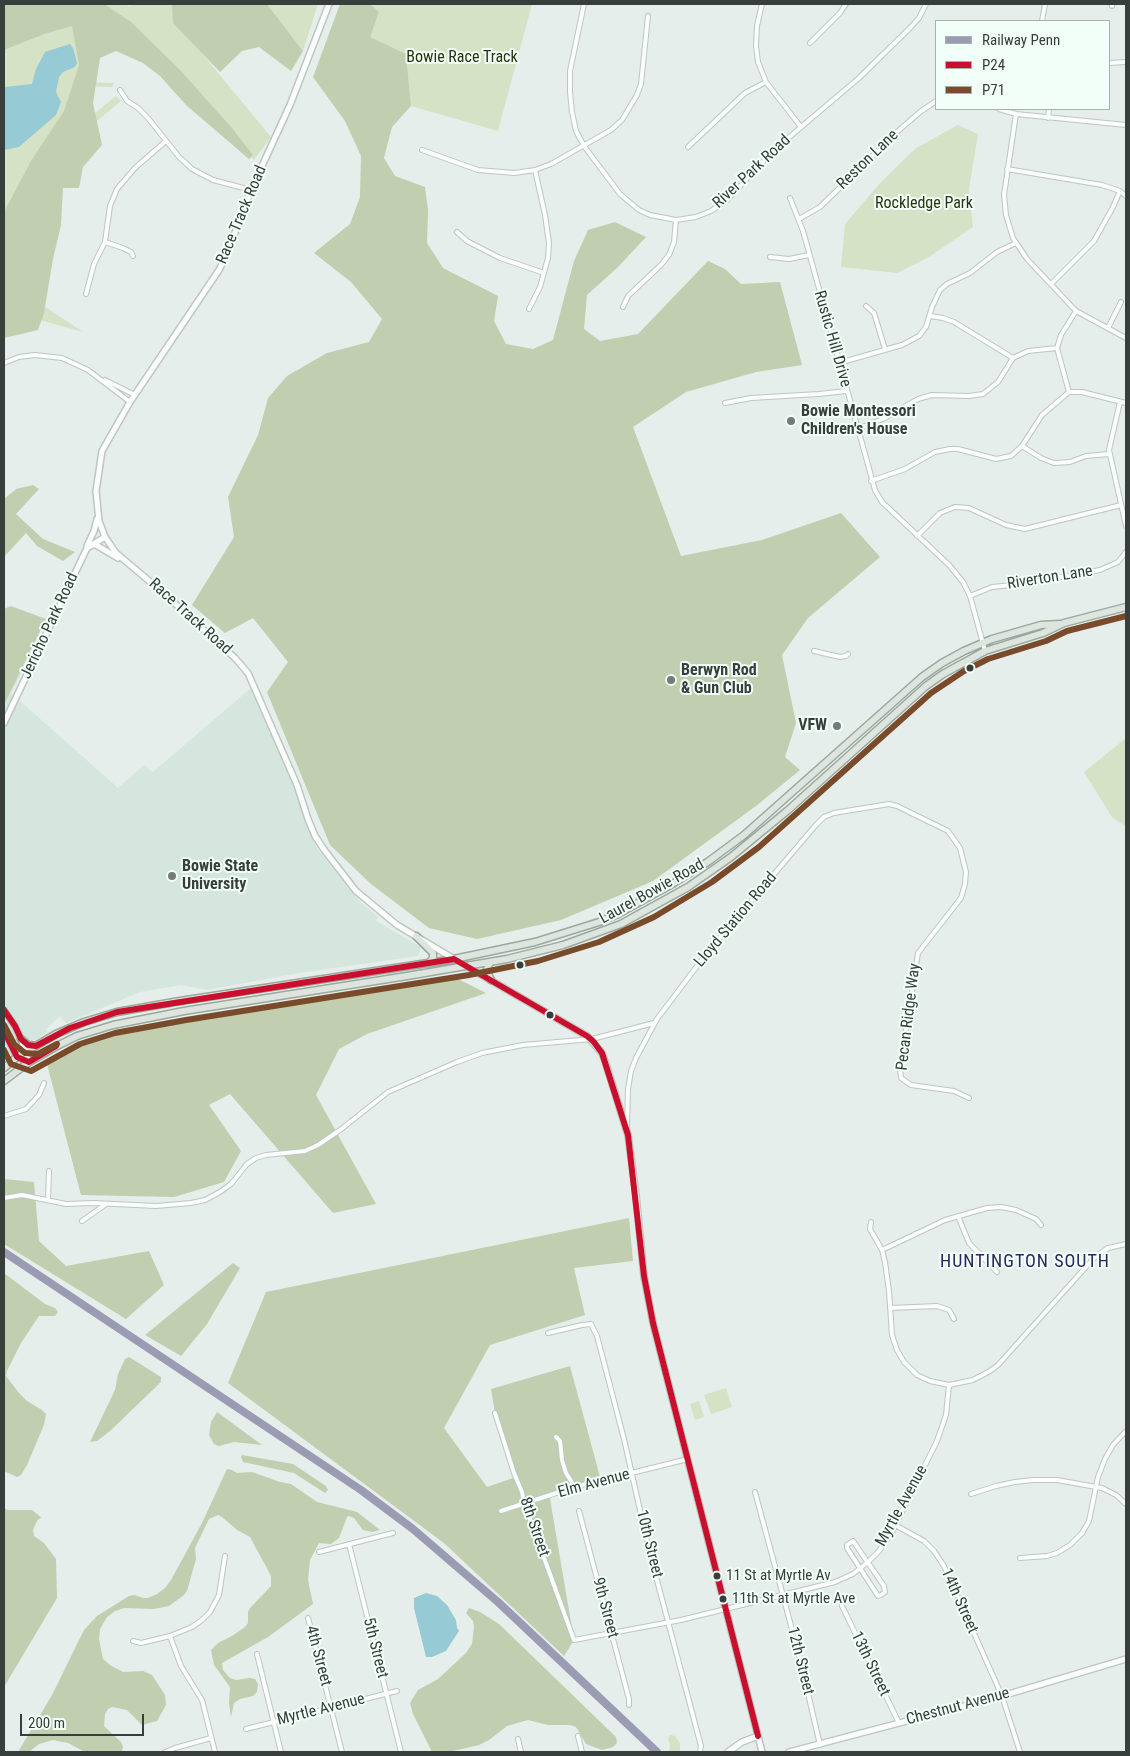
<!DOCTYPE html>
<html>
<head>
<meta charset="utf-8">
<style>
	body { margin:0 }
	#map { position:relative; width:1130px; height:1756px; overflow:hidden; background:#e5eeea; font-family:"Roboto Condensed",sans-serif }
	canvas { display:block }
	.frame { position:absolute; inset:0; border:5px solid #373e3b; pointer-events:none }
	.legend { position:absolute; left:935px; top:20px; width:175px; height:90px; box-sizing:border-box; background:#f1fff8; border:1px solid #a7b2ac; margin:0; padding:6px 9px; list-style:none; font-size:15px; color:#373e3b }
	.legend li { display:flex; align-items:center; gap:10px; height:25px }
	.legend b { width:25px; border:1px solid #a7b2ac }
	.scale { position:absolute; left:20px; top:1714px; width:124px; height:22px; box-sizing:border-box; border:2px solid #373e3b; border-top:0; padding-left:6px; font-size:15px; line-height:18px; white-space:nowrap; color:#373e3b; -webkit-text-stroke:4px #f1fff8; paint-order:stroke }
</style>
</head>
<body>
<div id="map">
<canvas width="1130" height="1756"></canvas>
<div class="frame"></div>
<ul class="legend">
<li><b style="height:6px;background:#9c9bb4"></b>Railway Penn</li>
<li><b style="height:6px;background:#c8102e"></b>P24</li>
<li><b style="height:6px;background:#7a4b2a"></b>P71</li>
</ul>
<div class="scale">200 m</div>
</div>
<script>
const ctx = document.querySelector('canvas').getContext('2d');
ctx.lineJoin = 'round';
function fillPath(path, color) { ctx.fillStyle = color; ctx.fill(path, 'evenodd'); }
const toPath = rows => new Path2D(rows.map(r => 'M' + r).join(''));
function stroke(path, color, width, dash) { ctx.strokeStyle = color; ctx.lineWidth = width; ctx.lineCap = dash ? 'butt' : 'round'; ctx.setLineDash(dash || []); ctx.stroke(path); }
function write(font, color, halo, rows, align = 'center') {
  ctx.font = font + ' "Roboto Condensed",sans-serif'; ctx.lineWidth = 4; ctx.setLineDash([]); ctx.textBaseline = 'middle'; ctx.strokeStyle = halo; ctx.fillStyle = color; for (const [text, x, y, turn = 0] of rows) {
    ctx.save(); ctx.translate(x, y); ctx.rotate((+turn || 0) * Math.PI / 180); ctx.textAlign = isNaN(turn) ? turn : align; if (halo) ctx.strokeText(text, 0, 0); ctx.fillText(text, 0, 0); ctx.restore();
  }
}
fillPath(toPath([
	[22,672,11,693,118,788,144,765,153,772,251,688,294,782,308,829,318,850,360,902,378,917,376,921,421,947,418,956,299,973,207,990,181,985,140,992,66,1023,60,1016,46,1029,47,1032,4,1060,4,674]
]), '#d4e6de');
fillPath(toPath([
	[4,4,126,4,129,6,134,4,186,4,180,27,271,137,254,160,199,95,162,65,101,44,85,82,114,83,112,87,85,86,84,122,116,96,121,101,78,137,26,294,83,332,22,315,4,319],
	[267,4,318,4,303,51],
	[370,4,532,4,498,131,411,106,406,54,369,37,379,12],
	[958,125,978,134,969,189,973,227,929,257,897,273,841,267,845,224,881,182,916,148],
	[1126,738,1126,827,1112,817,1084,772],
	[726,1388,732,1407,711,1414,704,1395],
	[699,1401,704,1417,695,1420,690,1404],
	[670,1735,675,1736,680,1743,680,1752,673,1752,669,1750,670,1745,668,1739]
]), '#d6e2c6');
fillPath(toPath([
	[4,4,104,4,131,22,180,70,231,127,253,155,249,159,186,105,160,76,143,63,116,51,100,58,93,103,102,145,83,167,79,188,63,188,61,225,53,259,44,313,38,330,4,338,4,212,31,161,64,111,79,65,72,26,44,34,4,50],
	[172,4,267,4,303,51,291,71,259,47,242,51,220,72,173,23],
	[340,4,370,4,379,12,370,37,406,54,411,106,392,127,384,158,395,176,425,187,428,210,427,243,443,268,498,296,494,321,506,344,533,349,553,340,574,261,588,230,615,222,646,237,618,267,587,295,584,329,600,341,638,334,708,261,725,269,741,284,780,282,802,365,756,372,686,392,633,427,681,556,762,540,841,513,880,557,808,618,782,655,796,723,785,757,800,770,756,806,653,881,561,920,477,939,429,928,371,884,330,845,267,692,288,662,253,618,225,633,192,605,234,537,228,497,258,435,268,398,287,376,327,353,369,342,382,319,351,282,314,253,350,224,360,197,361,156,345,121,313,77],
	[33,485,39,489,16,514,43,539,75,552,63,561,37,546,26,533,4,557,4,499,16,489],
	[11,606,46,619,4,705,4,609],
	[458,979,486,993,367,1034,339,1049,316,1095,376,1204,333,1213,230,1094,209,1105,241,1151,224,1182,174,1197,81,1195,47,1064,66,1051,112,1033],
	[4,1179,34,1182,39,1241,66,1266,149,1251,164,1285,126,1319,4,1244],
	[629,1218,633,1261,574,1268,585,1315,490,1345,444,1428,487,1487,516,1477,495,1413,491,1389,570,1366,600,1477,549,1493,574,1640,564,1656,444,1543,228,1383,266,1292],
	[233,1263,240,1268,207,1324,181,1356,145,1335],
	[4,1273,45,1304,55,1308,58,1312,55,1316,39,1316,21,1343,7,1371,6,1376,19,1393,27,1401,42,1410,46,1414,44,1425,27,1465,21,1475,17,1477,4,1471],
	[129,1357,161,1377,161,1382,110,1431,97,1441,90,1442,115,1390,118,1374,125,1359],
	[217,1412,262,1445,234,1442,219,1446,214,1444,209,1435,211,1422],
	[242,1455,293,1464,326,1486,328,1490,325,1493,294,1473,243,1462,241,1457],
	[227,1469,232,1470,237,1473,252,1472,280,1482,291,1484,317,1502,357,1512,380,1530,372,1532,363,1530,354,1518,349,1516,347,1517,339,1538,331,1544,319,1543,310,1560,308,1580,313,1604,268,1637,222,1663,223,1670,230,1678,236,1680,250,1678,255,1679,258,1684,257,1692,253,1696,240,1699,234,1703,231,1717,229,1703,230,1687,214,1665,211,1650,218,1643,232,1636,245,1627,248,1623,248,1612,250,1608,271,1586,271,1576,250,1537,237,1530,222,1517,218,1515,209,1519,195,1548,196,1559,187,1591,184,1595,169,1606,154,1609,124,1608,115,1611,107,1617,100,1629,99,1639,103,1659,110,1665,123,1672,143,1671,152,1675,165,1695,166,1705,157,1721,142,1725,127,1710,112,1707,108,1709,105,1714,104,1726,121,1742,123,1746,122,1752,85,1752,68,1743,53,1740,39,1744,29,1752,18,1752,52,1695,84,1630,97,1616,129,1596,134,1595,143,1598,148,1598,157,1594,165,1588,171,1580,202,1523],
	[4,1508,8,1510,32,1510,42,1518,40,1518,37,1521,33,1530,34,1536,44,1543,56,1559,57,1598,4,1687],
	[469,1608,480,1612,499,1624,616,1737,617,1743,613,1747,602,1750,586,1744,576,1727,570,1725,548,1725,528,1720,507,1726,489,1740,479,1745,449,1752,432,1752,413,1714,410,1703,418,1690,438,1679,466,1653,472,1644,474,1627,473,1621,466,1613]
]), '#c1ceaf');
fillPath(toPath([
	[70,44,73,48,77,63,75,67,63,72,59,77,56,92,61,102,56,115,19,147,4,150,4,87,32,84,36,69,45,52],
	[426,1593,437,1596,447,1605,456,1620,457,1628,459,1631,446,1651,432,1657,426,1657,414,1608,414,1598]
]), '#96cad4');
const minor = toPath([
	[584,4,570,71,570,92,572,112,576,131,584,146,620,194,639,210,650,215,676,220,696,217,711,211,727,200,774,150,859,78,910,28,919,18,926,4],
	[762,4,757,26,756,46,758,62,766,82,801,127],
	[1112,6,1112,4],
	[1042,21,1045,4],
	[810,43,840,13,846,4],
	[1109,63,1126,62],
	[120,90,127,101,138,108,148,118,179,157,192,169,213,180,251,190],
	[999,109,1016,114,1126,125],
	[1016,114,1004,195,1006,215,1013,238,1027,259,1076,311,1126,338],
	[1048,118,1049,109],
	[688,147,745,93,766,82],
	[422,150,478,170,514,173,535,170,551,164,611,130,622,120,637,95,641,84,648,16],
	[1007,169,1102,185,1120,191,1126,196],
	[790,198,803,231,875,490,882,502,949,565,963,582,970,596,985,651],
	[799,219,820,207,898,131,920,112,936,101],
	[457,232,467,241,500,258,544,273],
	[105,242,123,248,131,252,133,256],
	[770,257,789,259,809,255],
	[1051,284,1094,241,1112,209,1120,191],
	[86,294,94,264,105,242,110,206,117,189,135,168,166,141],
	[866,306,874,313,885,349],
	[623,307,628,296,661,265,669,255,674,242,676,220],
	[529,309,540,287,548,258,549,243,545,215,535,170],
	[930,316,943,318,954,322,1013,358],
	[1108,328,1121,302],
	[4,363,19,357,35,355,62,358,88,370,130,402],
	[839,363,902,345,919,336,926,327,932,307,940,290,947,284,970,273,997,252,1016,243],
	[105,380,135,395],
	[1069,392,1057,348,1061,335,1076,311],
	[1120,402,1109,450,1126,526],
	[725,403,751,398,819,394,846,391],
	[857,429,883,419,918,399,932,395,969,396,983,394,998,382,1013,358,1028,351,1057,348],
	[1022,446,1041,458,1054,463,1070,462,1086,456,1109,454],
	[871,481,905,469,935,452,950,449,958,449,996,459,1011,456,1022,446,1042,415,1069,392,1082,392,1126,403],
	[917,536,940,513,955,507,969,508,1006,525,1025,529,1121,505],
	[970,596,992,587,1023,584,1100,570,1118,562,1126,552],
	[814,651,840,657,846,656,848,654],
	[4,1116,26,1109,39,1095,44,1083],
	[627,1128,628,1089,631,1071,636,1058,657,1019,707,953,815,826,824,817,834,813,889,804,897,806,948,831,960,848,966,872,965,884,961,898,918,953,900,1069,901,1078,911,1085,954,1091,969,1098],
	[4,1198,22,1195,66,1204,94,1203,156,1206,191,1203,205,1200,220,1192,231,1184,247,1164,256,1158,266,1155,305,1151,318,1145,340,1130,388,1092,457,1062,482,1053,523,1045,592,1039,654,1023],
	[48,1200,49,1171],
	[958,1216,969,1243,997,1272],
	[82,1221,106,1204],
	[871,1222,870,1229,882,1250,885,1262,889,1291,892,1335,897,1350,904,1362,917,1375,930,1381,949,1385,973,1380,990,1371,998,1365,1094,1258,1108,1248,1126,1244],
	[882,1250,945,1220,987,1208,1001,1207,1016,1210,1036,1219,1041,1225],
	[890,1308,937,1306,949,1310,954,1319],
	[548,1333,582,1325,591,1324,597,1336,624,1439,649,1550,701,1746,700,1752],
	[495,1413,514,1473,522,1492,524,1503,574,1640,681,1620,835,1582,853,1574,868,1562,879,1551,891,1534,937,1441,946,1415,949,1385],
	[556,1437,560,1441,562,1460,566,1473,575,1487],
	[755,1492,800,1659,820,1745],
	[971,1494,996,1486,1015,1482,1033,1480,1057,1480,1102,1488,1116,1495,1126,1504],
	[501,1511,575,1487,688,1459],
	[579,1511,629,1699,629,1705],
	[895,1525,924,1541,934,1551,944,1566,1002,1696,1020,1752],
	[853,1541,884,1586,885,1592,881,1595,878,1596,847,1548,847,1545,853,1541],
	[349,1544,401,1752],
	[319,1552,393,1533],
	[1020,1558,1047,1556,1057,1553,1070,1545,1082,1533,1089,1521,1098,1477,1105,1459,1113,1445,1126,1431],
	[842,1606,899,1723],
	[308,1618,342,1752],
	[170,1636,181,1666,202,1700,215,1752],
	[133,1641,141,1643,170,1636,192,1627,202,1620,210,1612,219,1595,225,1556],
	[257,1654,281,1752],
	[246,1729,397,1691],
	[578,1736,582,1752],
	[518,1739,521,1752],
	[165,1752,175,1748,211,1738]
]);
const tertiary = toPath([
	[329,4,290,105,251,190,227,254,219,270,130,402,102,451,96,491,99,521,105,537,116,553,160,590,235,658,248,673,297,785,308,819,315,836,325,851,356,891,397,925,454,959],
	[90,545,96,545,118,558],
	[87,546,94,531,97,519],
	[4,723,87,548,105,537],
	[4,1010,15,1026,21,1039,29,1062],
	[4,1031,17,1057,29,1062],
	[758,1736,762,1752],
	[789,1752,1002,1696,1126,1659]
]);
const secondary = toPath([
	[454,959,587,1036,602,1053,606,1064,628,1135,636,1195,644,1276,653,1323,758,1736,742,1742,728,1752]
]);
const primary = toPath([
	[416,936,433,953,433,958,429,963],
	[490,962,487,969,488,974,491,980],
	[21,1039,28,1045,36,1046],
	[4,1068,17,1057,56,1034,84,1022,117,1012,180,1001,454,959,535,942,599,922,618,914,674,883,709,861,744,835,922,677,942,663,964,651,992,639,1041,625,1060,624],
	[4,1081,29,1062,57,1046,77,1036,113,1025,184,1011,407,976,507,959,563,945,621,924,688,887,731,857,787,811,926,686,943,674,985,651,1043,633,1064,623,1126,607]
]);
stroke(minor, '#bec6c2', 6);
stroke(tertiary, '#bec6c2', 8);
stroke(secondary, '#bec6c2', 8);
stroke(primary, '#9aa89d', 9);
stroke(minor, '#fbfcfc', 4);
stroke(tertiary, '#fbfcfc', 5);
stroke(secondary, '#fbfcfc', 5.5);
stroke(primary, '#dee5df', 6);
stroke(toPath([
	[4,1010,15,1026,21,1039,28,1045,36,1046,70,1028,117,1012,454,959,587,1036,593,1041,602,1053,628,1135,644,1276,653,1323,758,1736],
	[4,1031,17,1057,29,1062,56,1046]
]), '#c8102e', 6);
stroke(toPath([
	[4,1025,14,1044,25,1053,38,1054,57,1044],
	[4,1050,11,1064,31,1071,80,1044,115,1033,186,1020,469,975,538,961,599,942,654,917,712,882,759,847,931,693,964,671,988,659,1046,641,1067,631,1126,616]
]), '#7a4b2a', 6);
stroke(toPath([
	[4,1252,361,1490,413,1529,498,1602,657,1752]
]), '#9c9bb4', 8);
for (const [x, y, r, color] of [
	[791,421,5,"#747c78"],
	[970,668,4.5,"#373e3b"],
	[671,680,5,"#747c78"],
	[837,726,5,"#747c78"],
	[172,876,5,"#747c78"],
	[520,965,4.5,"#373e3b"],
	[550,1015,4.5,"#373e3b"],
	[717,1576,4.5,"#373e3b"],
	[723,1599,4.5,"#373e3b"]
]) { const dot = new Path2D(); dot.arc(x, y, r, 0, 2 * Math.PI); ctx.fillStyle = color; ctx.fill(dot); stroke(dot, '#f1fff8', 2); }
write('15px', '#373e3b', '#f1fff8', [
	["11 St at Myrtle Av",726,1576],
	["11th St at Myrtle Ave",732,1599]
], 'left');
write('16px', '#2a330a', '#f1fff8', [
	["Bowie Race Track",462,58],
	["Rockledge Park",924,204]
]);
write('16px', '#373e3b', '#f1fff8', [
	["Reston Lane",868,160,-44],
	["River Park Road",752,172,-43],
	["Race Track Road",242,215,-67],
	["Rustic Hill Drive",832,339,74],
	["Riverton Lane",1050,578,-9],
	["Race Track Road",190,617,42],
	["Jericho Park Road",50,626,-65],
	["Laurel Bowie Road",652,892,-29],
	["Lloyd Station Road",736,920,-50],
	["Pecan Ridge Way",909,1017,-83],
	["Elm Avenue",594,1484,-15],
	["Myrtle Avenue",902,1506,-61],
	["8th Street",534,1527,71],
	["10th Street",649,1544,76],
	["14th Street",959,1601,66],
	["9th Street",605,1608,75],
	["5th Street",375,1648,76],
	["4th Street",318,1656,75],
	["12th Street",800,1661,76],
	["13th Street",870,1664,64],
	["Chestnut Avenue",958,1707,-15],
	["Myrtle Avenue",321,1710,-14]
]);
write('bold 16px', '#373e3b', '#f1fff8', [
	["Bowie Montessori",801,412],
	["Children's House",801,430],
	["Berwyn Rod",681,671],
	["& Gun Club",681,689],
	["VFW",827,726,"right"],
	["Bowie State",182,867],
	["University",182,885]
], 'left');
ctx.letterSpacing = '1px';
write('18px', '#2c2661', '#f1fff8', [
	["HUNTINGTON SOUTH",1025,1262]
]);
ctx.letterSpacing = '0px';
</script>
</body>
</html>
